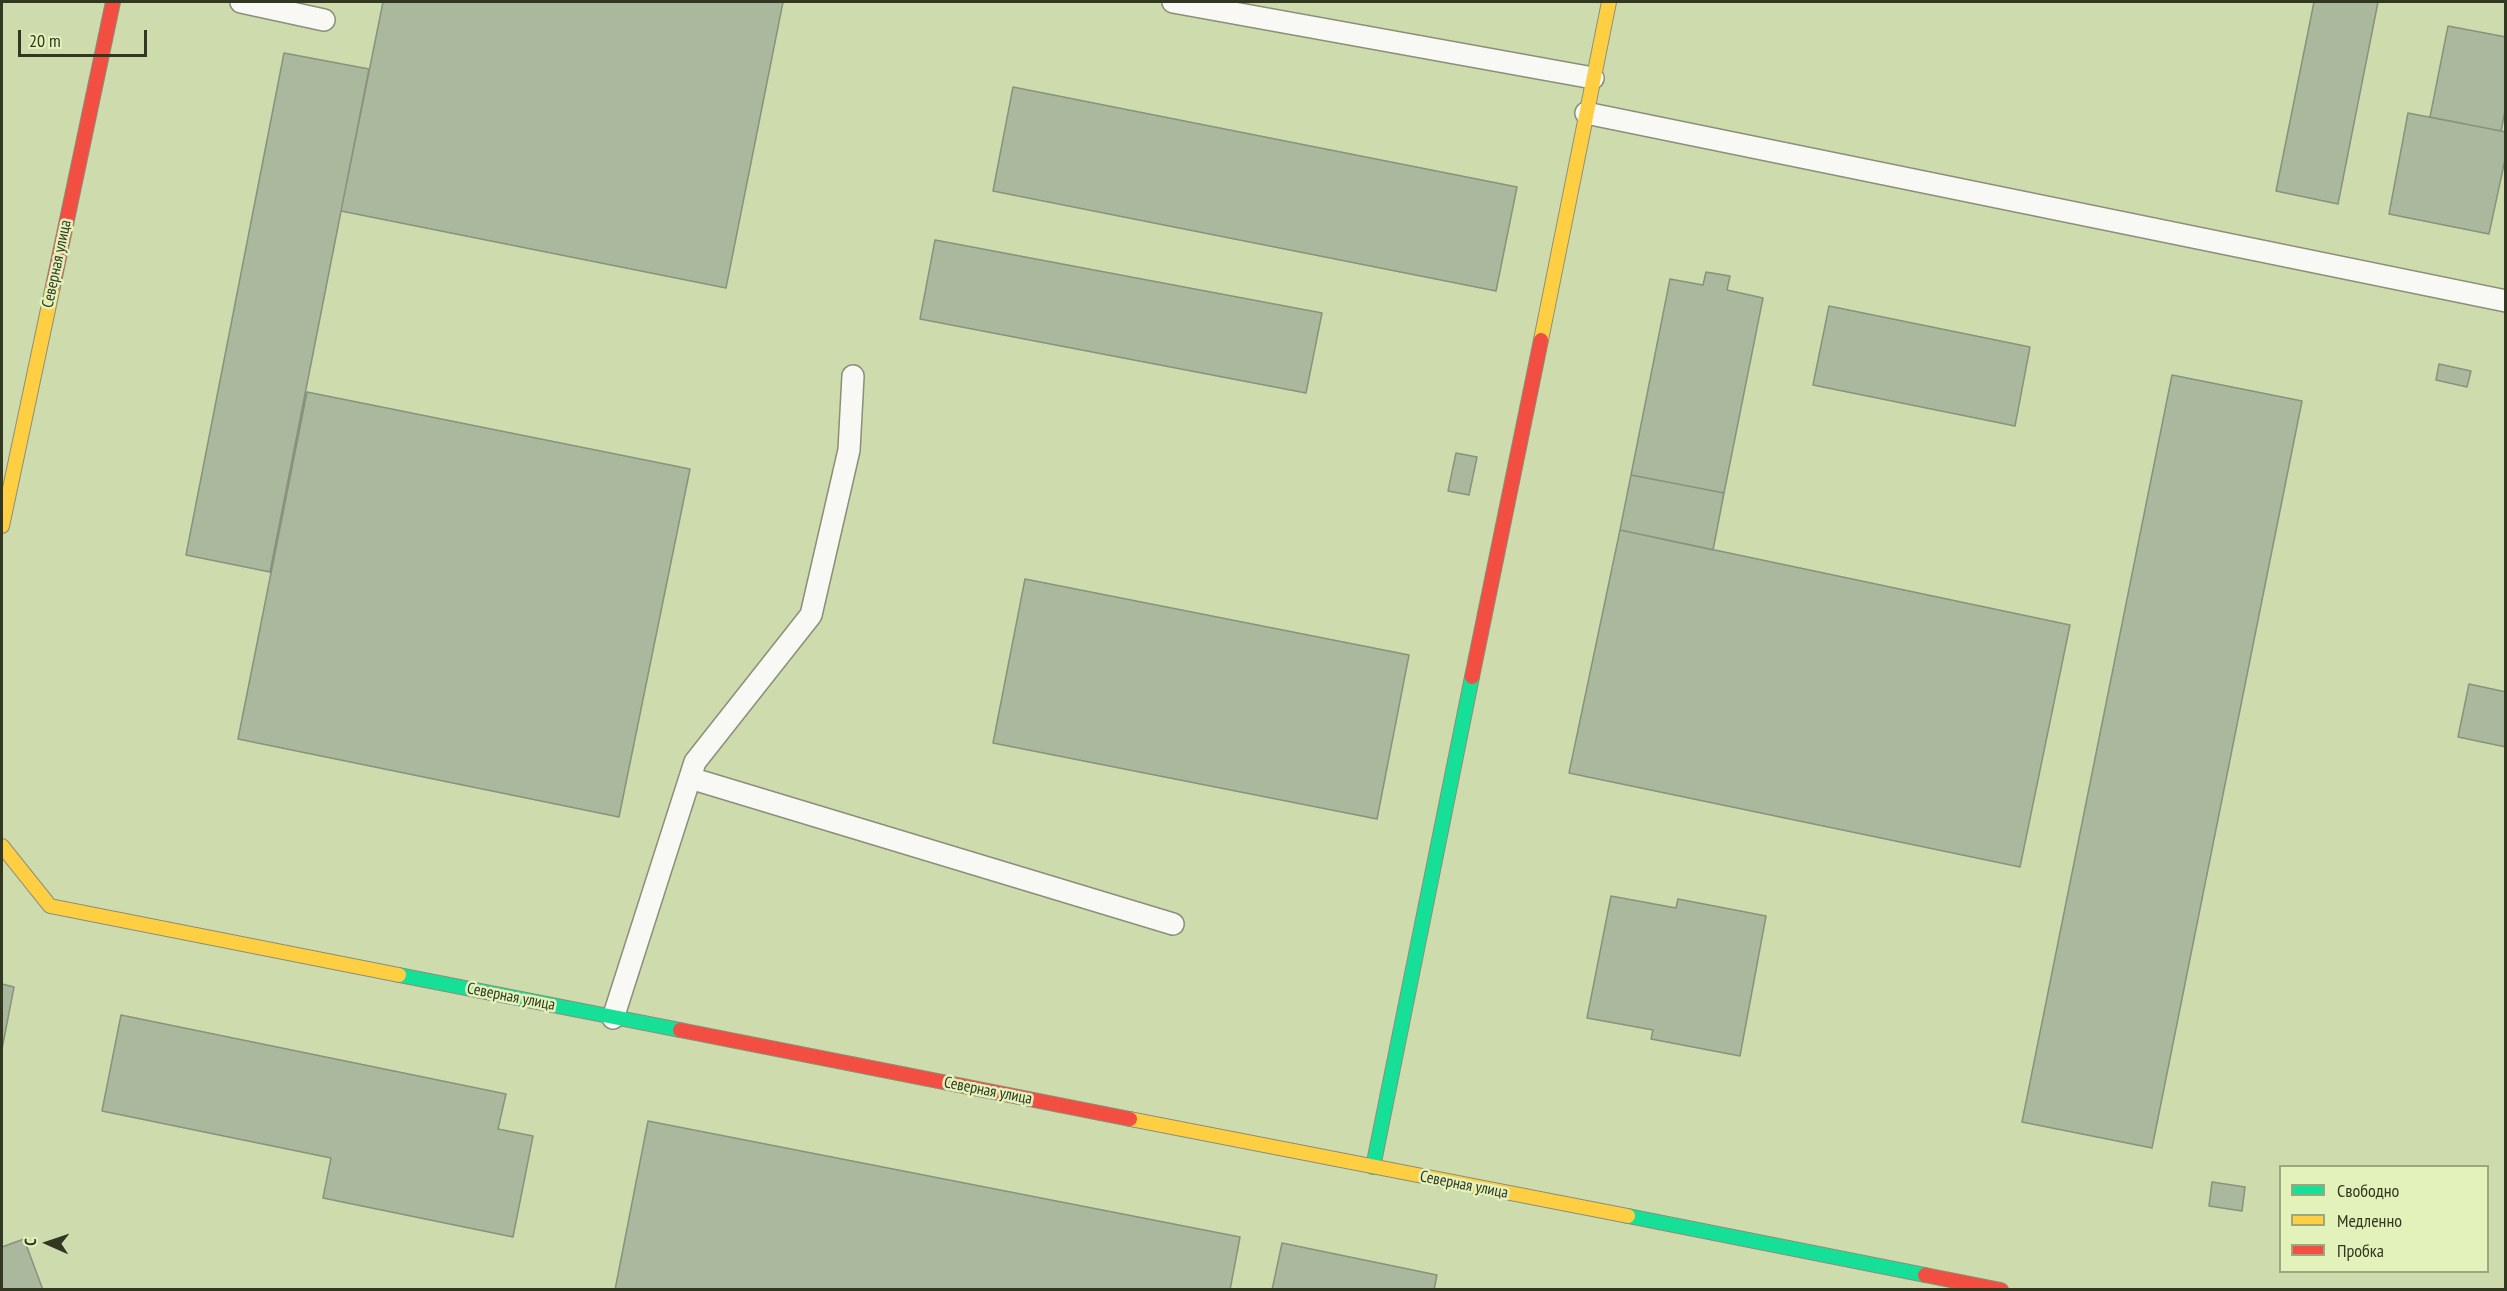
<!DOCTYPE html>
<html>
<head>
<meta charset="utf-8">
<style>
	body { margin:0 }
	#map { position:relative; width:2507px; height:1291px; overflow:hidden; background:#d0d8bb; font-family:"PT Sans Narrow",sans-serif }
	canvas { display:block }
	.frame { position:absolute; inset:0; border:3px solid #313721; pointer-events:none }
	.legend { position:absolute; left:2279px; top:1165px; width:210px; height:108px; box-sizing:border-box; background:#e3f2bb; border:2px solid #9ca77d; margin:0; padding:8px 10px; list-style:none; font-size:18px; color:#313721 }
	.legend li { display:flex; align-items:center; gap:12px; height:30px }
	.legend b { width:30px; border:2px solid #9ca77d }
	.north { position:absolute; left:18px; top:1213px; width:60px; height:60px; -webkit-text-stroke:4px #e3f2bb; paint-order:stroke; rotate:273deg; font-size:16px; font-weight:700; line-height:24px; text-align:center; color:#313721 }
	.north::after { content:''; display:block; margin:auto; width:21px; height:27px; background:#313721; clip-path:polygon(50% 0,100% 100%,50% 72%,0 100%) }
	.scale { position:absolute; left:18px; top:30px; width:129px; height:27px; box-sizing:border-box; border:3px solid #313721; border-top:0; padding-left:8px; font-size:18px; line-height:21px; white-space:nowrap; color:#313721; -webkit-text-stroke:4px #e3f2bb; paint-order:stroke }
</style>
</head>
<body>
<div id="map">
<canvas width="2507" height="1291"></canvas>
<div class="frame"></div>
<ul class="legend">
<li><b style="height:8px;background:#16e098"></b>Свободно</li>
<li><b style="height:8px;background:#ffcf43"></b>Медленно</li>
<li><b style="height:8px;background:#f24e42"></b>Пробка</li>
</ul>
<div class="north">С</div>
<div class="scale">20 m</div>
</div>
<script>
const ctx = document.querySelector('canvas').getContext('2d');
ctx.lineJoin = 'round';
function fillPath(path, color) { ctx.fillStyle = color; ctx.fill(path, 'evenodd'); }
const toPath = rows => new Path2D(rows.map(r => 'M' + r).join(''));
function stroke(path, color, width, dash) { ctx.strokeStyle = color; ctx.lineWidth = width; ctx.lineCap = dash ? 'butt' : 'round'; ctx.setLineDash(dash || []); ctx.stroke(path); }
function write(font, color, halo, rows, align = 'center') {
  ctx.font = font + ' "PT Sans Narrow",sans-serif'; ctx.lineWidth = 5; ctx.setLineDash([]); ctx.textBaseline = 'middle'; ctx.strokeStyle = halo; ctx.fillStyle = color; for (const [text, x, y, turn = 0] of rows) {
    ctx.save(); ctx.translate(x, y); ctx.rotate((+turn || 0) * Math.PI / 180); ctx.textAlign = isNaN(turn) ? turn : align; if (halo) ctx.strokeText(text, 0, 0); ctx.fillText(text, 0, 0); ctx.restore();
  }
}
fillPath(toPath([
	[2,2,2505,2,2505,1289,2,1290],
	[2280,1166,2488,1166,2488,1272,2280,1272]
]), '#cedbac');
const building = toPath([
	[383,2,783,2,726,288,341,211,383,2],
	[2314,2,2378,2,2338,204,2276,191,2314,2],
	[2448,26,2506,37,2506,106,2501,131,2430,117,2448,26],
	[284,53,369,69,270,572,186,555,284,53],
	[1013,87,1517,187,1496,291,993,191,1013,87],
	[2408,113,2506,132,2506,155,2489,234,2389,214,2408,113],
	[935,240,1322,313,1306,393,920,319,935,240],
	[1706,272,1730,276,1727,290,1763,298,1724,493,1631,475,1670,279,1703,285,1706,272],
	[1829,306,2030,347,2015,426,1813,385,1829,306],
	[2439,364,2471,371,2467,387,2436,380,2439,364],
	[2172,375,2302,401,2152,1148,2022,1122,2172,375],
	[307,392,690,469,619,817,238,739,307,392],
	[1456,453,1477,457,1469,495,1448,491,1456,453],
	[1631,475,1724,493,1713,550,1620,530,1631,475],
	[1620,530,2070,625,2020,867,1569,773,1620,530],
	[1025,579,1409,655,1377,819,993,743,1025,579],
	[2469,684,2506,692,2506,747,2458,737,2469,684],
	[1611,896,1676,908,1678,899,1766,916,1740,1056,1651,1039,1653,1030,1587,1018,1611,896],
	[2,984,14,987,2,1049,2,984],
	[121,1015,506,1094,498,1129,533,1136,513,1237,323,1198,331,1158,102,1111,121,1015],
	[648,1121,1240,1237,1230,1290,615,1290,648,1121],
	[2212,1182,2245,1187,2242,1211,2209,1206,2212,1182],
	[24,1239,43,1290,2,1290,2,1247,24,1239],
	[1282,1243,1437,1275,1434,1290,1272,1290,1282,1243]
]);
fillPath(building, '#aab99e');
stroke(building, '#88927d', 1.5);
const lane = toPath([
	[241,2,324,20],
	[1173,2,1593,78],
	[1586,113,2506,301],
	[690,778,1173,924],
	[613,1018,695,762,811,615,849,450,853,376]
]);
const fast = toPath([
	[399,975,680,1030],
	[1373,1167,1472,677],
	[1628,1216,1925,1275]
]);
const slow = toPath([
	[1541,340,1609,2],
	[2,526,53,286],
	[2,846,50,906,399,975],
	[1130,1119,1628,1216]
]);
const jam = toPath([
	[53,286,113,2],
	[1472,677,1541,340],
	[680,1030,1130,1119],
	[1925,1275,2001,1290]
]);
stroke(lane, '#8a8f79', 24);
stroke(fast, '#8a8f79', 16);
stroke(slow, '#8a8f79', 16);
stroke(jam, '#8a8f79', 16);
stroke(lane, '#f8f9f5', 21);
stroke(fast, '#16e098', 14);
stroke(slow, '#ffcf43', 14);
stroke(jam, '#f24e42', 14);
write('16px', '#313721', '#e3f2bb', [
	["Северная улица",57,264,-78],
	["Северная улица",511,997,11],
	["Северная улица",988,1091,11],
	["Северная улица",1464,1185,11]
]);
</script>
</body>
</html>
